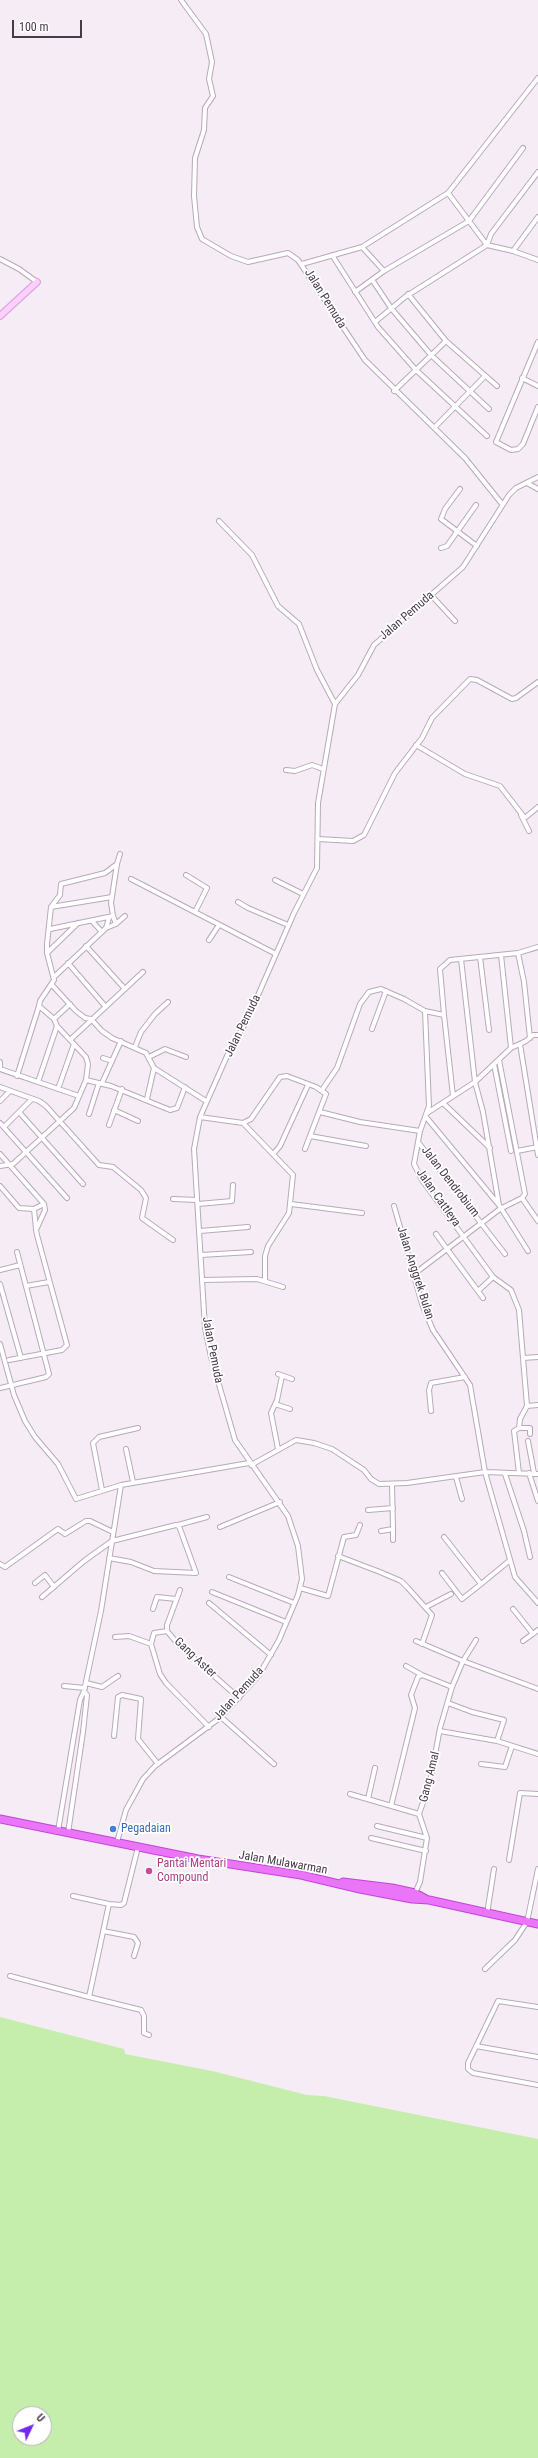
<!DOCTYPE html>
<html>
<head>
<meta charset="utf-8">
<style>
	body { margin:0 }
	#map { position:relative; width:538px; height:2458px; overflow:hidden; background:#f5ecf5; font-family:"Roboto Condensed",sans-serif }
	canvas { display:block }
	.north { position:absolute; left:12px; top:2406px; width:40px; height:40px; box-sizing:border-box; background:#fff; border:1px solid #b5b0b7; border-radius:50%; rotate:47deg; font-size:11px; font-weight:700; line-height:16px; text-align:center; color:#473a4a }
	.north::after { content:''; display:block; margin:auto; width:14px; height:18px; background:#7328f1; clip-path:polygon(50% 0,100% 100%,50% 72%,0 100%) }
	.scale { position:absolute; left:12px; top:20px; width:70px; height:18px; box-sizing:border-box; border:2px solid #473a4a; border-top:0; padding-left:5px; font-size:12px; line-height:14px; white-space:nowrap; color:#473a4a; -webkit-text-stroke:3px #fff; paint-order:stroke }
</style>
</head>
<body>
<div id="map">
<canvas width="538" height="2458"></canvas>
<div class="north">U</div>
<div class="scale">100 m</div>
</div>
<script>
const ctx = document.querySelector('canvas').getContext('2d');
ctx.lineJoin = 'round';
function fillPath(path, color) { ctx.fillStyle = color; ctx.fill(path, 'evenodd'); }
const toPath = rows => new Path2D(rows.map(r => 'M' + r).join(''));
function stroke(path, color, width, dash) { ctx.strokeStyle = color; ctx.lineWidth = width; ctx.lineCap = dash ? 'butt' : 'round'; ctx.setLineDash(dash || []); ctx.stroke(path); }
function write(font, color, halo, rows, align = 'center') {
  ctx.font = font + ' "Roboto Condensed",sans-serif'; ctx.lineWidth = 3.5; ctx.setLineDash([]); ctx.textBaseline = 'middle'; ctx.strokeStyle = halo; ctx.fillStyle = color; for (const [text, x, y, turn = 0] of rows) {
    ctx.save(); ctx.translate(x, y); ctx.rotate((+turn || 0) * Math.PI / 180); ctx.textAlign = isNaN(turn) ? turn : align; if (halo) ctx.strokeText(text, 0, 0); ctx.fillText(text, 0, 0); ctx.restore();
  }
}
fillPath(toPath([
	[0,2017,124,2049,125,2054,212,2071,307,2095,324,2096,538,2139,538,2458,0,2458],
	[20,2414,44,2414,44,2438,20,2438]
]), '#c5eeac');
const street = toPath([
	[181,0,206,34,212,62,209,79,213,96,205,108,204,130,195,158,194,196,197,227,202,239,231,256,248,262,288,253,298,260,365,360,465,458,502,504],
	[448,193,487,245],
	[487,245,491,234,538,172],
	[362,247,384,271],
	[513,251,538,260],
	[332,255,378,327,416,370,487,436],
	[0,259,19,269,37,282],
	[302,264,362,247,448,193,538,78],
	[373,281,391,308,431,355,489,409],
	[355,292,384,271,469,221,523,148],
	[408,294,446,341,497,386],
	[375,322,405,297,487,245,513,251,538,217],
	[538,342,496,442,511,450,518,449,523,444,538,407],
	[522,378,538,386],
	[394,391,446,341],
	[435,427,485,376],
	[527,483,538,489],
	[460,489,445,509,441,519,477,546],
	[219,521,252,555,278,606,299,624,317,670,335,704],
	[441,548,447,546,476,505],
	[431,595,455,621],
	[416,745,465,774,500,786,524,817,526,817,538,807],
	[286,770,295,771,312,765,323,769],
	[521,815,529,831],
	[318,839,353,841,364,835,395,773,422,738,432,718,470,679,477,680,512,699,516,698,538,682],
	[120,854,117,864,105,873,61,884,60,895,51,907,47,944,47,953,54,980,40,1001,39,1006,54,1019,57,1026,86,1057,88,1064,86,1080,111,1086,170,1110,177,1108,185,1087],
	[186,875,207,888,195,912],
	[131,879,276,954],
	[275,880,303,894],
	[238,902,248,908,288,925],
	[51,907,112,897],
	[92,921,101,931],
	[116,924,113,916,111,903,117,864],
	[106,928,116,924,125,916],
	[50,929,113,916],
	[209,940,219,925],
	[86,946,125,989],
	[47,953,78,923],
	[518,953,524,982,530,1038],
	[501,955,511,1048],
	[480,957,489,1030],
	[461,959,475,1082,483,1112,499,1205],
	[68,963,105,1006],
	[54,977,106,928,109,918],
	[52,985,76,1011,85,1018,91,1019,102,1031,112,1038,146,1053,154,1068,206,1101],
	[444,1015,453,1096],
	[54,1019,70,1004],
	[372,1029,386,991],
	[70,1040,143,972],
	[520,1044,538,1155],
	[135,1047,141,1032,155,1014,168,1002],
	[149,1057,165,1049,186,1057],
	[103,1058,112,1061],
	[499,1060,525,1194,522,1198],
	[0,1062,0,1069],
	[494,1064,511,1151],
	[0,1069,79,1096],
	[17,1076,39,1006],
	[38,1082,57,1026],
	[102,1083,121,1041],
	[0,1087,39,1101,46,1106,99,1165,113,1167,141,1190,146,1198,142,1218,173,1240],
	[58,1089,74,1044],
	[322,1090,337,1068,360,1004,369,992,381,989,404,999,425,1011],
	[147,1099,154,1068],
	[0,1101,10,1091],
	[443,1103,490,1148],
	[114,1110,138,1121],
	[19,1112,83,1184],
	[320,1112,360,1122,420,1131],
	[427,1113,475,1082,511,1048,526,1041,533,1035,538,1035],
	[89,1114,99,1083],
	[200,1117,243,1123,293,1175,289,1213,268,1246,265,1256,265,1280],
	[426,1117,499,1205,528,1251],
	[0,1123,67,1198],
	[243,1123,251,1119,280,1077,287,1076,316,1087,326,1094,305,1149],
	[109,1125,122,1089],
	[4,1127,32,1099],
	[310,1136,366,1146],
	[418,1142,505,1254],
	[517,1151,538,1147],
	[274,1153,280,1146,308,1085],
	[0,1154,44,1204,45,1210,36,1230,37,1235,67,1345,62,1350,9,1360],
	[0,1166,13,1164,74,1108,86,1080],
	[0,1186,19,1208,34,1209],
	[522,1198,538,1221],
	[173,1199,197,1200],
	[198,1204,232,1201,233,1185],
	[291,1204,362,1213],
	[394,1206,422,1304,433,1330,470,1385,485,1472,515,1577,538,1603],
	[36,1229,34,1209,44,1204],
	[200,1231,248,1227],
	[436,1234,483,1298],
	[201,1255,251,1252],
	[0,1270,20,1265],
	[414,1274,500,1209,522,1198],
	[493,1277,422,1180,414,1164,420,1131,429,1106,425,1011,444,1015,440,969,450,960,518,953,538,947],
	[493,1277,511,1290,519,1310,527,1406,520,1419,519,1428,514,1431,519,1473],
	[202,1280,257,1279,283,1287],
	[0,1284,21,1358],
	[26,1286,49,1282],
	[478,1291,493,1277],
	[0,1344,14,1395,25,1421,35,1437,58,1464,76,1499,121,1485,249,1463],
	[523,1358,538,1357],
	[278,1374,292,1379],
	[0,1388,46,1377,49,1374,17,1252],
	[275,1404,290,1409],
	[527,1406,538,1405],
	[431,1411,429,1390,431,1383,465,1377],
	[519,1428,530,1428,530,1434],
	[528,1441,534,1473],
	[126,1449,133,1482],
	[278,1449,271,1413,277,1400,282,1376],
	[251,1465,296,1440,314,1443,332,1449,364,1470,371,1479,379,1484,407,1483,485,1472,538,1474],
	[529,1473,538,1501],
	[505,1474,524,1531,530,1557],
	[456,1477,462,1499],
	[102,1490,93,1443,99,1437,138,1428],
	[368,1510,393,1508],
	[178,1525,207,1517],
	[220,1527,280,1502],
	[393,1529,393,1540],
	[381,1531,393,1529,392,1484],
	[444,1537,481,1584,509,1561],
	[338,1556,380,1572,401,1581,408,1588,432,1615,422,1644],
	[0,1564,5,1567,58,1529,65,1534,86,1521,90,1521,113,1532],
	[442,1573,462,1599,481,1584],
	[229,1577,294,1603],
	[35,1583,45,1575,54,1587],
	[300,1588,328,1596,344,1537,356,1535,360,1525],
	[180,1590,167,1625,167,1631,178,1644,239,1698],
	[212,1592,286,1622],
	[42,1597,84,1561,112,1541,176,1525,179,1526,196,1573,154,1571,131,1562,109,1558],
	[209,1603,271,1655],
	[426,1607,451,1594],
	[153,1609,157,1597,176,1599],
	[513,1609,533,1634],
	[167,1631,154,1633,151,1644,160,1674,166,1683,209,1727],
	[115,1637,129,1636,151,1644],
	[416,1641,463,1661,538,1689],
	[523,1641,538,1630],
	[406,1666,422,1675],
	[86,1683,102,1687,118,1676],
	[64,1686,85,1688],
	[448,1703,472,1712,504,1720,497,1741],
	[221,1717,274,1764],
	[440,1731,497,1741,538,1754],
	[114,1736,118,1697,122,1695,141,1699,138,1739,158,1764],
	[481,1764,505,1767,512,1746],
	[350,1794,419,1814],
	[368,1799,375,1768],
	[391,1806,415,1708,411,1695,418,1677,422,1675,452,1687],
	[419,1814,430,1782,440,1728,452,1687,463,1661,476,1640],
	[377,1826,427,1838],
	[58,1831,80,1700,84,1691,101,1611,121,1485],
	[68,1833,83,1732,87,1695,84,1691],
	[371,1838,426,1851],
	[117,1842,126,1810,143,1779,155,1766,221,1717,259,1675,279,1640,298,1595,302,1579,298,1546,288,1516,235,1440,211,1357,205,1328,194,1149,200,1117,227,1056,248,1018,294,913,317,868,318,803,335,704,358,675,374,645,463,567,509,495,516,488,538,477],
	[509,1860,520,1793,538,1794],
	[415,1893,420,1882,427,1838,419,1814],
	[73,1896,109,1904,121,1905,124,1903,138,1847],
	[109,1904,89,1997,141,2010,144,2016,144,2033,149,2035],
	[487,1914,494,1869],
	[103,1931,134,1937,138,1943,134,1956],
	[485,1969,515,1940,527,1922,538,1869],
	[10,1976,89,1997],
	[538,2007,498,2001,468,2063,468,2069,473,2073,538,2085],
	[476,2046,538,2057]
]);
const secondary = toPath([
	[0,316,37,282]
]);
const highway = toPath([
	[0,1819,198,1859,301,1875,360,1889,412,1899,429,1900,538,1924],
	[343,1882,392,1888,415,1893,426,1899]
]);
stroke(street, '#b9a9bb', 6);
stroke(secondary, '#dda7df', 8);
stroke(highway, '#c344d8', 9);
stroke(street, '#fff', 4);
stroke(secondary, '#fccffd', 5.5);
stroke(highway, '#ea75f8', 7);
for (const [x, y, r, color] of [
	[113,1829,4,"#3f7fe0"],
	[149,1871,4,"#d1479c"]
]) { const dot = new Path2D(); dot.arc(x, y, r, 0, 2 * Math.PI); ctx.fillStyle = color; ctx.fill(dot); stroke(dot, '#fff', 1.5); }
write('12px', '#473a4a', '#fff', [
	["Jalan Pemuda",325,299,58],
	["Jalan Pemuda",407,616,-41],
	["Jalan Pemuda",243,1026,-64],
	["Jalan Dendrobium",450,1182,52],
	["Jalan Cattleya",438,1198,55],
	["Jalan Anggrek Bulan",415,1273,72],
	["Jalan Pemuda",212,1350,79],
	["Gang Aster",195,1658,43],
	["Jalan Pemuda",239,1694,-48],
	["Gang Amal",430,1777,-76],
	["Jalan Mulawarman",283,1863,10]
]);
write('12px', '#366cbe', '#fff', [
	["Pegadaian",121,1829]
], 'left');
write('12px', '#b23c85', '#fff', [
	["Pantai Mentari",157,1864],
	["Compound",157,1878]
], 'left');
</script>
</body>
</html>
